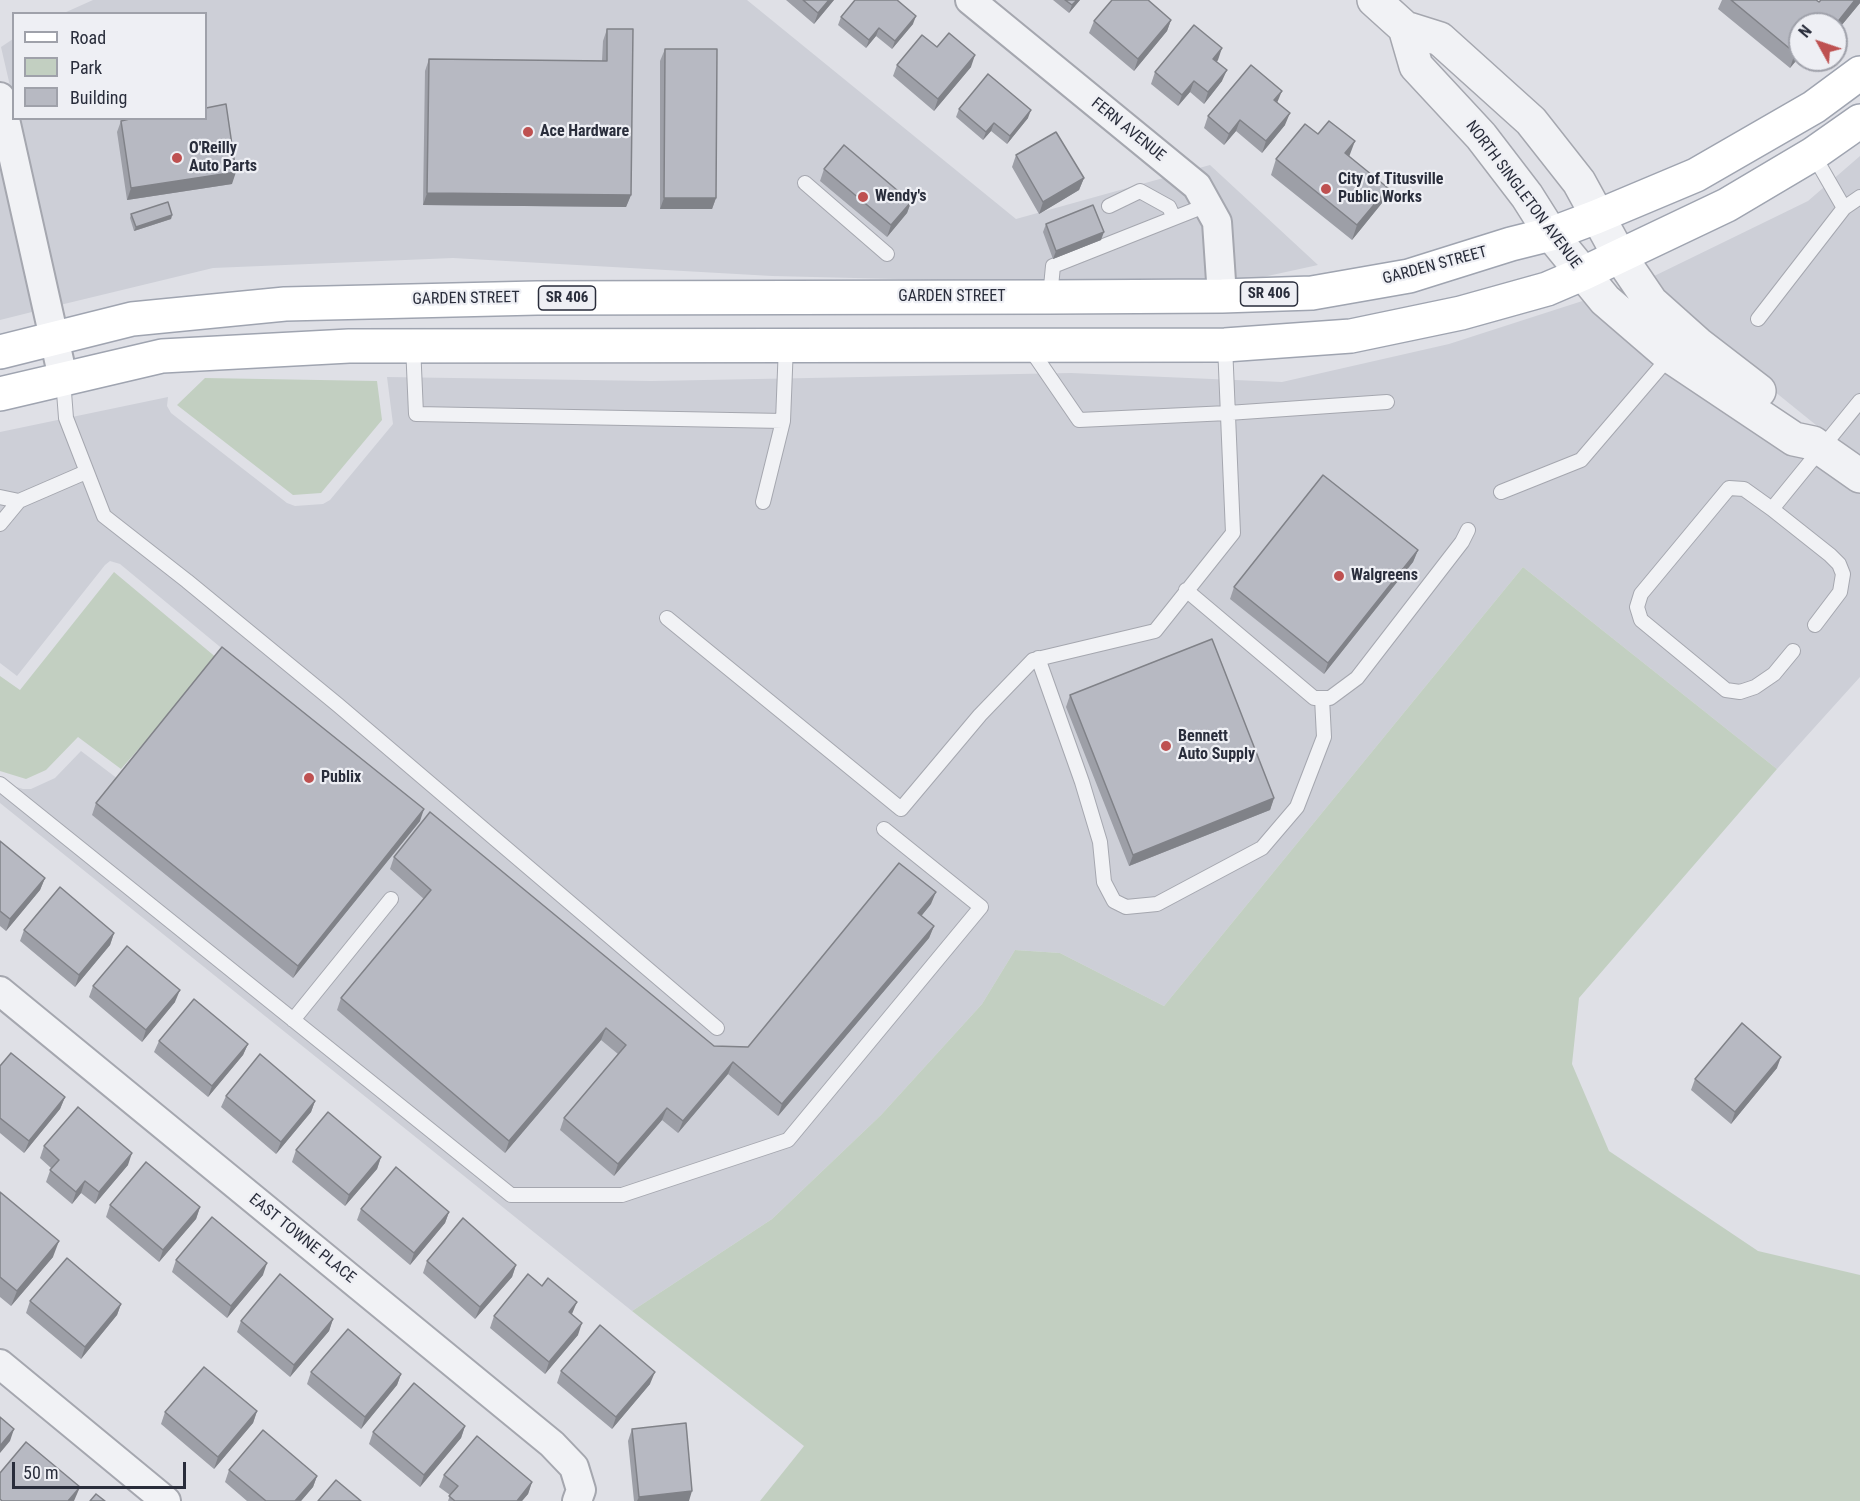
<!DOCTYPE html>
<html>
<head>
<meta charset="utf-8">
<style>
	body { margin:0 }
	#map { position:relative; width:1860px; height:1501px; overflow:hidden; background:#dfe0e6; font-family:"Roboto Condensed",sans-serif }
	canvas { display:block }
	.legend { position:absolute; left:12px; top:12px; width:195px; height:108px; box-sizing:border-box; background:#eeeff4; border:2px solid #9fa1aa; margin:0; padding:8px 10px; list-style:none; font-size:18px; color:#292d3b }
	.legend li { display:flex; align-items:center; gap:12px; height:30px }
	.legend b { width:30px; border:2px solid #9fa1aa }
	.north { position:absolute; left:1788px; top:12px; width:60px; height:60px; box-sizing:border-box; background:#eeeff4; border:2px solid #9fa1aa; border-radius:50%; rotate:310deg; font-size:16px; font-weight:700; line-height:24px; text-align:center; color:#292d3b }
	.north::after { content:''; display:block; margin:auto; width:21px; height:27px; background:#be5151; clip-path:polygon(50% 0,100% 100%,50% 72%,0 100%) }
	.scale { position:absolute; left:12px; top:1462px; width:174px; height:27px; box-sizing:border-box; border:3px solid #292d3b; border-top:0; padding-left:8px; font-size:18px; line-height:21px; white-space:nowrap; color:#292d3b; -webkit-text-stroke:4px #eeeff4; paint-order:stroke }
</style>
</head>
<body>
<div id="map">
<canvas width="1860" height="1501"></canvas>
<ul class="legend">
<li><b style="height:8px;background:#fff"></b>Road</li>
<li><b style="height:16px;background:#c2cfc1"></b>Park</li>
<li><b style="height:16px;background:#b7b9c2"></b>Building</li>
</ul>
<div class="north">N</div>
<div class="scale">50 m</div>
</div>
<script>
const ctx = document.querySelector('canvas').getContext('2d');
ctx.lineJoin = 'round';
function fillPath(path, color) { ctx.fillStyle = color; ctx.fill(path, 'evenodd'); }
const toPath = rows => new Path2D(rows.map(r => 'M' + r).join(''));
function stroke(path, color, width, dash) { ctx.strokeStyle = color; ctx.lineWidth = width; ctx.lineCap = dash ? 'butt' : 'round'; ctx.setLineDash(dash || []); ctx.stroke(path); }
function write(font, color, halo, rows, align = 'center') {
  ctx.font = font + ' "Roboto Condensed",sans-serif'; ctx.lineWidth = 4.5; ctx.setLineDash([]); ctx.textBaseline = 'middle'; ctx.strokeStyle = halo; ctx.fillStyle = color; for (const [text, x, y, turn = 0] of rows) {
    ctx.save(); ctx.translate(x, y); ctx.rotate((+turn || 0) * Math.PI / 180); ctx.textAlign = isNaN(turn) ? turn : align; if (halo) ctx.strokeText(text, 0, 0); ctx.fillText(text, 0, 0); ctx.restore();
  }
}
fillPath(toPath([
	[93,0,747,0,1016,219,1210,165,1318,265,1240,282,1104,284,772,276,453,258,213,268,60,305,18,119,206,118,206,14,64,13],
	[13,39,13,99,1,47],
	[0,149,36,311,0,320],
	[1860,156,1860,459,1841,445,1842,441,1832,438,1706,336,1663,289,1646,280,1808,201],
	[1601,295,1860,489,1860,677,1777,769,1523,567,1164,1006,1060,953,1015,950,982,1004,881,1115,772,1219,632,1311,0,803,0,782,23,789,31,789,55,778,81,751,118,779,225,651,120,564,110,561,105,565,17,676,0,663,0,432,168,397,167,406,171,413,287,503,295,506,323,504,330,500,393,424,387,377,652,381,1071,373,1282,382,1449,344]
]), '#cdcfd7');
fillPath(toPath([
	[205,378,377,381,382,420,321,493,293,495,177,405],
	[1523,567,1777,769,1579,998,1572,1064,1609,1151,1758,1251,1860,1275,1860,1501,760,1501,804,1446,632,1311,772,1219,881,1115,982,1004,1015,950,1060,953,1164,1006],
	[114,572,218,659,121,769,78,737,46,770,26,779,0,771,0,676,20,690]
]), '#c2cfc1');
const service = toPath([
	[1813,154,1844,208],
	[805,183,887,254],
	[1109,206,1140,191,1169,207,1174,218],
	[1050,297,1053,266,1207,205],
	[1758,319,1844,208,1860,197],
	[413,345,416,414,783,421],
	[1029,347,1079,420,1228,413,1387,402],
	[63,379,66,418,104,516,187,581,338,705,717,1028],
	[1501,492,1581,460,1670,356],
	[0,497,19,501],
	[763,502,783,421,786,345],
	[1772,509,1830,555,1839,564,1843,574,1840,592,1815,625],
	[0,524,19,501,86,472],
	[1186,590,1314,698,1330,698,1357,678,1462,542,1468,530],
	[667,618,901,809,980,715,1033,660,1155,631,1233,533,1225,345],
	[1793,651,1774,674,1755,687,1740,692,1726,690,1641,620,1637,607,1641,594,1729,488,1744,489,1772,509,1860,401],
	[1038,658,1082,782,1100,842,1104,882,1114,901,1126,907,1157,904,1262,848,1297,807,1324,737,1322,698],
	[0,784,511,1195,622,1195,788,1140,981,907,884,829],
	[293,1020,391,899]
]);
const minor = toPath([
	[970,0,1197,186,1217,222,1222,296],
	[0,97,63,378],
	[0,991,552,1444,574,1467,581,1490,577,1501],
	[0,1364,166,1501]
]);
const tertiary = toPath([
	[1374,0,1405,28,1440,39,1531,121,1579,182,1619,255,1651,302,1698,344,1759,391],
	[1405,28,1416,66,1481,136,1527,196,1551,234,1605,300,1670,356,1794,439,1813,443,1860,476]
]);
const primary = toPath([
	[0,352,132,319,285,304,537,298,1050,297,1222,296,1312,293,1409,276,1511,244,1551,234,1596,217,1696,175,1814,107,1860,73],
	[0,394,162,356,349,346,1225,345,1351,336,1461,313,1547,289,1582,274,1727,205,1813,154,1860,121]
]);
stroke(service, '#a5a7af', 16);
stroke(minor, '#a5a7af', 32);
stroke(tertiary, '#a5a7af', 36);
stroke(primary, '#9fa4b0', 36);
stroke(service, '#f1f2f5', 14);
stroke(minor, '#f1f2f5', 28);
stroke(tertiary, '#f1f2f5', 33);
stroke(primary, '#fff', 33);
fillPath(toPath([
	[786,0,834,0,814,24],
	[1053,0,1080,0,1069,13],
	[1722,0,1816,0,1819,2,1860,0,1860,3,1836,32,1836,24,1800,24,1800,56,1790,68,1718,9],
	[841,17,913,24,892,49,876,36,866,48,838,25],
	[1171,20,1167,31,1134,71,1089,33,1094,21],
	[607,29,631,195,626,207,423,205,425,71,429,59,602,61,603,41],
	[665,49,716,198,712,209,660,209,660,61],
	[1218,60,1217,61,1222,81,1204,104,1190,92,1178,106,1151,84,1155,72],
	[897,65,971,67,934,111,893,76],
	[1277,103,1285,125,1262,153,1236,131,1224,145,1204,128,1208,116],
	[959,109,1028,118,1007,144,991,131,983,140,956,117],
	[121,121,232,184,127,200,117,132],
	[1318,134,1349,157,1382,203,1352,240,1271,175,1276,159],
	[1016,155,1084,178,1079,190,1039,214,1012,167],
	[824,169,911,202,907,213,887,237,820,181],
	[131,214,172,215,171,219,134,231,130,218],
	[1046,224,1101,240,1053,259,1043,232],
	[1418,550,1413,562,1324,674,1230,599,1234,587],
	[1070,695,1274,798,1270,810,1129,866,1066,707],
	[96,803,420,821,293,978,92,815],
	[0,841,45,878,40,890,6,931,0,926],
	[394,857,714,1046,748,1047,931,904,921,916,934,926,929,938,778,1116,728,1074,678,1133,662,1120,614,1176,560,1130,564,1118,618,1054,601,1040,505,1153,337,1010,341,998,424,899,390,869],
	[24,930,114,933,110,945,75,987,20,941],
	[93,986,175,1002,142,1042,89,997],
	[159,1041,248,1044,243,1055,208,1097,154,1052],
	[0,1066,65,1097,60,1109,24,1153,0,1133],
	[1777,1068,1731,1124,1691,1090,1695,1079],
	[226,1096,315,1101,311,1112,276,1154,221,1107],
	[44,1146,128,1165,95,1204,81,1193,72,1204,46,1182,51,1168,40,1158],
	[296,1150,381,1157,377,1169,345,1206,292,1162],
	[0,1192,53,1257,11,1306,0,1297],
	[110,1205,200,1207,196,1219,159,1262,106,1217],
	[361,1209,449,1212,445,1223,410,1265,357,1220],
	[176,1260,263,1275,227,1318,172,1272],
	[427,1261,516,1265,512,1277,475,1319,423,1273],
	[30,1301,121,1304,117,1315,81,1359,26,1313],
	[572,1314,578,1335,545,1374,490,1328,494,1316],
	[333,1319,329,1331,290,1377,237,1332,241,1321],
	[561,1371,650,1384,612,1429,557,1383],
	[311,1372,401,1374,397,1385,361,1429,307,1384],
	[257,1411,253,1423,214,1469,161,1424,165,1412],
	[465,1426,461,1438,420,1487,369,1444,373,1432],
	[632,1429,689,1501,634,1501,628,1441],
	[229,1470,317,1476,313,1487,301,1501,247,1501,225,1482],
	[444,1475,532,1482,528,1494,522,1501,448,1501,450,1495,439,1487]
]), '#9d9fa7');
fillPath(toPath([
	[829,0,834,0,814,24,818,13],
	[1077,0,1080,0,1069,13,1072,5],
	[1855,0,1860,0,1860,3,1836,32,1836,24],
	[916,16,913,24,892,49,895,41],
	[1171,20,1167,31,1134,71,1138,59],
	[879,28,876,36,866,48,869,40],
	[1800,47,1800,56,1790,68,1795,53],
	[1222,48,1218,60,1209,70,1213,59],
	[975,55,971,67,934,111,938,99],
	[1227,70,1222,81,1204,104,1208,92],
	[1194,81,1190,92,1178,106,1182,95],
	[1282,91,1277,103,1274,100],
	[1031,110,1028,118,1007,144,1010,136],
	[1290,113,1285,125,1262,153,1266,141],
	[1240,120,1236,131,1224,145,1229,134],
	[994,123,991,131,983,140,986,132],
	[1355,141,1349,157,1345,153],
	[236,172,232,184,127,200,131,188],
	[1084,178,1079,190,1039,214,1043,202],
	[1388,188,1382,203,1352,240,1357,225],
	[427,193,631,195,626,207,423,205],
	[664,198,716,198,712,209,660,209],
	[911,202,907,213,887,237,891,225],
	[172,215,171,219,134,231,136,227],
	[1104,232,1101,240,1053,259,1056,251],
	[1418,550,1413,562,1324,674,1328,663],
	[1274,798,1270,810,1129,866,1133,855],
	[424,809,420,821,293,978,298,966],
	[45,878,40,890,6,931,10,919],
	[936,892,931,904,914,925,918,913],
	[934,926,929,938,778,1116,782,1104],
	[114,933,110,945,75,987,79,975],
	[180,990,175,1002,142,1042,146,1030],
	[606,1028,601,1040,505,1153,509,1141],
	[248,1044,243,1055,208,1097,212,1086],
	[1781,1057,1777,1068,1731,1124,1735,1112],
	[733,1062,728,1074,678,1133,683,1121],
	[65,1097,60,1109,24,1153,29,1141],
	[315,1101,311,1112,276,1154,281,1142],
	[667,1108,662,1120,614,1176,618,1164],
	[132,1153,128,1165,95,1204,99,1192],
	[381,1157,377,1169,345,1206,349,1195],
	[85,1181,81,1193,72,1204,76,1192],
	[200,1207,196,1219,159,1262,163,1250],
	[449,1212,445,1223,410,1265,414,1253],
	[59,1241,53,1257,11,1306,17,1291],
	[267,1263,263,1275,227,1318,231,1306],
	[516,1265,512,1277,475,1319,480,1307],
	[577,1302,572,1314,564,1323,569,1312],
	[121,1304,117,1315,81,1359,85,1347],
	[333,1319,329,1331,290,1377,294,1365],
	[582,1323,578,1335,545,1374,549,1362],
	[655,1372,650,1384,612,1429,616,1417],
	[401,1374,397,1385,361,1429,365,1417],
	[257,1411,253,1423,214,1469,218,1457],
	[465,1426,461,1438,420,1487,424,1475],
	[14,1429,10,1441,0,1453,0,1446],
	[317,1476,313,1487,301,1501,295,1501],
	[532,1482,528,1494,522,1501,517,1501],
	[80,1487,74,1501,68,1501],
	[692,1491,689,1501,637,1501,639,1497]
]), '#808288');
const building = toPath([
	[803,0,829,0,818,13,803,0],
	[855,0,897,0,916,16,895,41,879,28,869,40,841,17,855,0],
	[1065,0,1077,0,1072,5,1065,0],
	[1112,0,1148,0,1171,20,1138,59,1094,21,1112,0],
	[1731,0,1816,0,1819,2,1821,0,1855,0,1836,24,1800,24,1800,47,1795,53,1731,0],
	[1194,25,1222,48,1213,59,1227,70,1208,92,1194,81,1182,95,1155,72,1194,25],
	[607,29,633,29,631,195,427,193,429,59,607,61,607,29],
	[949,33,975,55,938,99,897,65,922,35,937,47,949,33],
	[665,49,717,49,716,198,664,198,665,49],
	[1251,65,1282,91,1274,100,1290,113,1266,141,1240,120,1229,134,1208,116,1251,65],
	[988,74,1031,110,1010,136,994,123,986,132,959,109,988,74],
	[226,104,236,172,131,188,121,121,134,118,206,118,206,108,226,104],
	[1329,121,1355,141,1345,153,1388,188,1357,225,1276,159,1305,124,1318,134,1329,121],
	[1056,132,1084,178,1043,202,1016,155,1056,132],
	[844,145,911,202,891,225,824,169,844,145],
	[168,202,172,215,136,227,131,214,168,202],
	[1093,205,1104,232,1056,251,1046,224,1093,205],
	[1323,475,1418,550,1328,663,1234,587,1323,475],
	[1212,639,1274,798,1133,855,1070,695,1212,639],
	[222,647,424,809,298,966,96,803,222,647],
	[430,812,714,1046,748,1047,899,863,936,892,918,913,934,926,782,1104,733,1062,683,1121,667,1108,618,1164,564,1118,626,1045,606,1028,509,1141,341,998,431,890,394,857,430,812],
	[0,841,45,878,10,919,0,911,0,841],
	[60,887,114,933,79,975,24,930,60,887],
	[127,946,180,990,146,1030,93,986,127,946],
	[194,999,248,1044,212,1086,159,1041,194,999],
	[1742,1023,1781,1057,1735,1112,1695,1079,1742,1023],
	[11,1053,65,1097,29,1141,0,1118,0,1066,11,1053],
	[260,1054,315,1101,281,1142,226,1096,260,1054],
	[78,1107,132,1153,99,1192,85,1181,76,1192,50,1170,59,1160,44,1146,78,1107],
	[328,1112,381,1157,349,1195,296,1150,328,1112],
	[146,1162,200,1207,163,1250,110,1205,146,1162],
	[396,1167,449,1212,414,1253,361,1209,396,1167],
	[0,1192,59,1241,17,1291,0,1277,0,1192],
	[212,1217,267,1263,231,1306,176,1260,212,1217],
	[463,1218,516,1265,480,1307,427,1261,463,1218],
	[67,1258,121,1304,85,1347,30,1301,67,1258],
	[280,1274,333,1319,294,1365,241,1321,280,1274],
	[528,1274,542,1286,548,1278,577,1302,569,1312,582,1323,549,1362,494,1316,528,1274],
	[600,1325,655,1372,616,1417,561,1371,600,1325],
	[348,1329,401,1374,365,1417,311,1372,348,1329],
	[204,1367,257,1411,218,1457,165,1412,204,1367],
	[414,1383,465,1426,424,1475,373,1432,414,1383],
	[0,1417,14,1429,0,1446,0,1417],
	[686,1423,692,1491,639,1497,632,1429,686,1423],
	[263,1430,317,1476,295,1501,266,1501,229,1470,263,1430],
	[477,1436,532,1482,517,1501,455,1501,449,1496,458,1486,444,1475,477,1436],
	[26,1442,80,1487,68,1501,2,1501,0,1499,0,1473,26,1442],
	[336,1480,361,1501,318,1501,336,1480],
	[96,1494,105,1501,90,1501,96,1494]
]);
fillPath(building, '#b7b9c2');
stroke(building, '#808288', 1.5);
for (const [x, y, r, color] of [
	[528,132,6,"#be5151"],
	[177,158,6,"#be5151"],
	[1326,189,6,"#be5151"],
	[863,197,6,"#be5151"],
	[1339,576,6,"#be5151"],
	[1166,746,6,"#be5151"],
	[309,778,6,"#be5151"]
]) { const dot = new Path2D(); dot.arc(x, y, r, 0, 2 * Math.PI); ctx.fillStyle = color; ctx.fill(dot); stroke(dot, '#eeeff4', 2); }
for (const [x, y, w] of [
	[1269,294,57],
	[567,298,57]
]) { const box = new Path2D(); box.roundRect(x - w / 2, y - 12, w, 24, 4.5); ctx.fillStyle = '#eeeff4'; ctx.fill(box); stroke(box, '#292d3b', 1.5); }
write('bold 15px', '#292d3b', null, [
	["SR 406",1269,294],
	["SR 406",567,298]
]);
write('16px', '#292d3b', '#eeeff4', [
	["FERN AVENUE",1128,130,39],
	["NORTH SINGLETON AVENUE",1523,195,53],
	["GARDEN STREET",1435,266,-15],
	["GARDEN STREET",952,297],
	["GARDEN STREET",466,299,-1],
	["EAST TOWNE PLACE",302,1239,39]
]);
write('bold 16px', '#292d3b', '#eeeff4', [
	["Ace Hardware",540,132],
	["O'Reilly",189,149],
	["Auto Parts",189,167],
	["City of Titusville",1338,180],
	["Public Works",1338,198],
	["Wendy's",875,197],
	["Walgreens",1351,576],
	["Bennett",1178,737],
	["Auto Supply",1178,755],
	["Publix",321,778]
], 'left');
</script>
</body>
</html>
